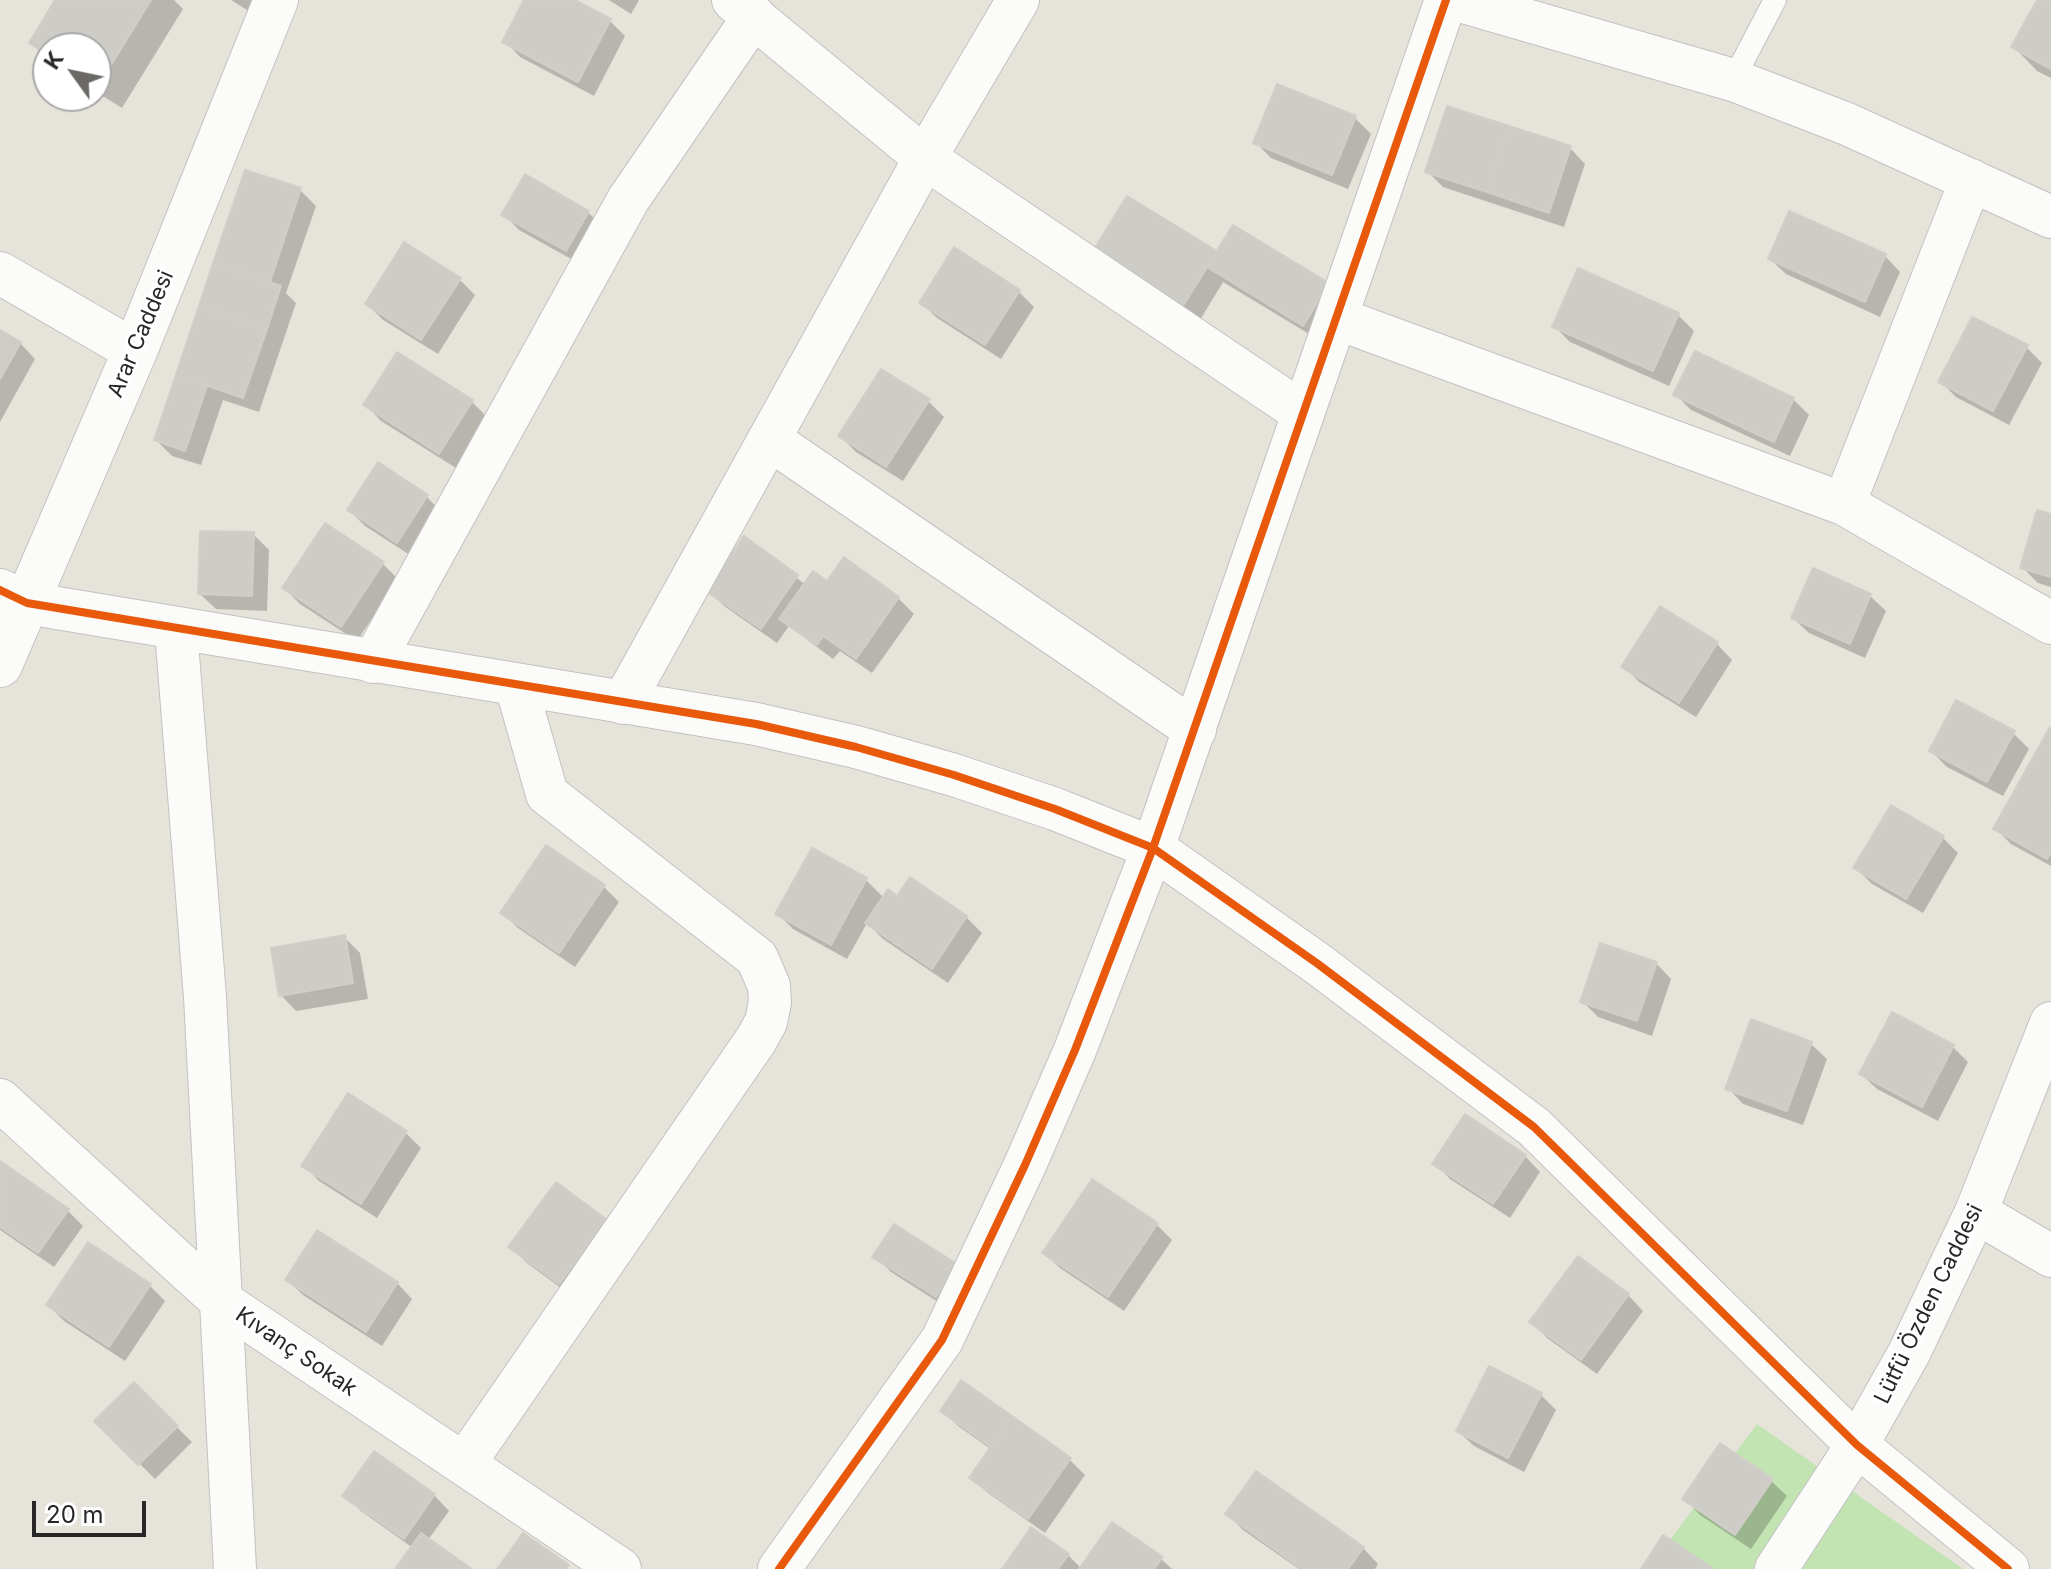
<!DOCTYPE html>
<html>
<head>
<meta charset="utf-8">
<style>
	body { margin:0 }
	#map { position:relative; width:2051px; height:1569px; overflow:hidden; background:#e6e3db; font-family:Inter,sans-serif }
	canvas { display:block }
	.north { position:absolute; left:32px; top:32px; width:80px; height:80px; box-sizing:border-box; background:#fff; border:2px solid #a9a9a9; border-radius:50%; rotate:303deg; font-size:22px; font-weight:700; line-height:32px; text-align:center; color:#272727 }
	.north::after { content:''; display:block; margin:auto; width:28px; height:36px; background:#6a6966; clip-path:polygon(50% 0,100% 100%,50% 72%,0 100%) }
	.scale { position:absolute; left:32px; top:1501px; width:114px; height:36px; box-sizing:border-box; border:4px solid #272727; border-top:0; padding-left:10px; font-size:24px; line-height:28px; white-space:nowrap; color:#272727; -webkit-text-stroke:6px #fff; paint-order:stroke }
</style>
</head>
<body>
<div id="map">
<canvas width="2051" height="1569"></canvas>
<div class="north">K</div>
<div class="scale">20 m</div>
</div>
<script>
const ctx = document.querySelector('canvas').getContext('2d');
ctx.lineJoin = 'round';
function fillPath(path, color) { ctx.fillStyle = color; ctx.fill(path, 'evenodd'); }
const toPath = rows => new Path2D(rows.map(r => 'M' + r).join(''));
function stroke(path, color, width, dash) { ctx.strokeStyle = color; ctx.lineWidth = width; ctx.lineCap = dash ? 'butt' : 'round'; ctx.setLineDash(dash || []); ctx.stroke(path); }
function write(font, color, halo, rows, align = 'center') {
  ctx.font = font + ' Inter,sans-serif'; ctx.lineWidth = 6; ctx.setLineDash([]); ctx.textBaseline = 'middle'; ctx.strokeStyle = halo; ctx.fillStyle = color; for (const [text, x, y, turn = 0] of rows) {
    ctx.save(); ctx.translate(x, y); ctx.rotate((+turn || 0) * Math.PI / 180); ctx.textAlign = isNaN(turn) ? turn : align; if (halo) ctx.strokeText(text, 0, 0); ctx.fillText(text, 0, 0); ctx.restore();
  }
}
fillPath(toPath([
	[1757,1424,1963,1569,1648,1569]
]), '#c2e3b2');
fillPath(toPath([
	[58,0,174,0,183,9,122,108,96,92,96,48,48,48,48,59,31,43],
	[231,0,275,0,263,20],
	[526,0,571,0,610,21,625,36,594,96,520,57,505,41],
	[609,0,639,0,631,14],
	[2039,0,2051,0,2051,78,2037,71,2014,47],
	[1278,86,1355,118,1371,134,1348,189,1271,158,1255,142],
	[1570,148,1585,164,1564,227,1443,187,1427,171],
	[246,172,300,190,316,206,286,293,296,303,259,412,223,400,201,465,172,456,156,440],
	[588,212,603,228,582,265,519,230,504,214],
	[1218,254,1328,284,1319,340,1223,282,1197,325,1108,272],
	[1885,256,1900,272,1880,317,1786,274,1770,259],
	[460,280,475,295,438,354,383,320,367,304],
	[1018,291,1034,307,1001,359,937,318,921,303],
	[1678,315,1694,331,1669,386,1570,342,1554,326],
	[0,332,20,343,35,359,0,422],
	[2026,347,2042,363,2009,425,1956,397,1941,382],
	[398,355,472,402,488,418,456,468,381,421,366,405],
	[1676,395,1793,399,1809,415,1790,456,1691,410],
	[928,401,944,417,903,481,856,452,840,436],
	[427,497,442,513,413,557,365,526,349,510],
	[2051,516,2051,587,2038,583,2022,567],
	[253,534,269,550,267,611,216,609,200,594],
	[744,539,806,585,827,584,898,598,914,614,872,673,840,651,833,659,789,626,777,643,724,606,709,590],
	[383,564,398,579,357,641,300,604,284,588],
	[1870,596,1886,611,1865,658,1809,633,1793,618],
	[1660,609,1717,644,1732,660,1696,717,1639,682,1624,666],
	[2051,729,2051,866,2011,844,1995,828],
	[2013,733,2029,749,2003,796,1947,767,1931,751],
	[1942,837,1958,853,1923,913,1872,884,1856,868],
	[547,848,604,887,619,902,575,967,518,928,502,913],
	[812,850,866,880,884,898,898,899,966,917,982,933,948,983,883,939,867,923,847,959,793,929,777,913],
	[344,937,360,953,368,999,296,1011,281,995],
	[1656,963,1671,979,1652,1036,1598,1017,1582,1001],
	[1811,1044,1827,1059,1803,1125,1743,1104,1728,1088],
	[1953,1047,1968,1062,1938,1121,1877,1089,1861,1074],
	[406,1133,421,1148,377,1218,319,1181,304,1165],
	[1525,1156,1540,1172,1510,1218,1450,1179,1435,1163],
	[0,1164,67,1210,83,1226,54,1267,0,1230],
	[556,1185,605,1220,621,1236,576,1299,527,1263,511,1247],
	[1156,1224,1172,1240,1124,1311,1060,1268,1044,1253],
	[875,1256,971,1281,952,1311,891,1272],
	[287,1280,397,1283,412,1299,382,1346,303,1295],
	[149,1285,165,1301,125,1361,64,1321,48,1305],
	[1628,1295,1643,1311,1597,1374,1547,1338,1532,1322],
	[134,1385,192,1442,155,1479,97,1421],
	[1540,1394,1556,1410,1524,1472,1474,1446,1458,1431],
	[943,1411,1070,1460,1085,1475,1045,1533,988,1493,972,1478,992,1450,958,1426],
	[1771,1481,1787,1496,1751,1549,1700,1515,1685,1499],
	[434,1495,449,1511,428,1540,469,1569,397,1569,413,1548,361,1511,345,1496],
	[1227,1514,1363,1548,1378,1564,1375,1569,1299,1569,1243,1530],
	[1068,1555,1082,1569,1004,1569],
	[1161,1559,1172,1569,1082,1569]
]), '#0003');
const building = toPath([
	[55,0,151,0,98,86,96,84,96,48,48,48,48,55,29,43,55,0],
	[524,0,575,0,611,19,578,82,502,42,524,0],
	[2037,0,2051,0,2051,69,2011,47,2037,0],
	[1277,84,1356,116,1332,175,1253,143,1277,84],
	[1447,106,1509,126,1487,192,1425,172,1447,106],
	[1509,126,1571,146,1549,213,1487,192,1509,126],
	[245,170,301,188,270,282,213,263,245,170],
	[525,174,589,211,566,251,501,215,525,174],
	[1127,196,1217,251,1180,311,1090,256,1127,196],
	[1789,211,1886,254,1865,302,1768,259,1789,211],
	[1233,225,1329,283,1303,326,1207,267,1233,225],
	[404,242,461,278,421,340,365,304,404,242],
	[954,247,1020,290,985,345,919,303,954,247],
	[213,263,281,286,267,329,199,306,213,263],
	[1578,268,1679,313,1653,371,1552,327,1578,268],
	[199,306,267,329,243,398,176,375,199,306],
	[1972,317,2028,345,1993,411,1938,382,1972,317],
	[0,330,21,342,0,379,0,330],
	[1695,351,1794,398,1774,442,1673,395,1695,351],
	[397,352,473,400,439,454,363,405,397,352],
	[881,369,930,399,886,467,838,436,881,369],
	[176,375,207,386,185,451,154,440,176,375],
	[378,462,428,495,397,543,347,510,378,462],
	[2037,510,2051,514,2051,577,2020,568,2037,510],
	[325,523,384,562,341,627,282,588,325,523],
	[200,531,254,532,252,596,198,594,200,531],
	[744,536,798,575,761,629,706,591,744,536],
	[844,557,899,597,856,659,823,636,817,645,779,619,813,571,827,581,844,557],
	[1813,568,1871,594,1850,644,1791,618,1813,568],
	[1660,606,1718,642,1679,703,1621,667,1660,606],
	[1956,700,2015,731,1987,782,1929,751,1956,700],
	[2050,727,2051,852,2047,859,1993,829,2050,727],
	[1891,805,1944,836,1906,899,1853,868,1891,805],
	[546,845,605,885,559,953,500,913,546,845],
	[812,848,867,878,831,945,775,914,812,848],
	[910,877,967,916,932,969,865,923,888,889,897,896,910,877],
	[345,935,353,983,279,996,271,948,345,935],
	[1600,943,1657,962,1637,1021,1580,1002,1600,943],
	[1892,1012,1954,1045,1922,1107,1859,1074,1892,1012],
	[1751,1019,1812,1042,1787,1111,1725,1089,1751,1019],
	[348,1093,407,1131,361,1204,301,1166,348,1093],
	[1465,1114,1526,1155,1493,1204,1432,1164,1465,1114],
	[0,1161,69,1209,38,1253,0,1227,0,1161],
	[1092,1179,1158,1223,1108,1297,1042,1253,1092,1179],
	[556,1182,606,1219,559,1284,508,1247,556,1182],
	[894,1224,957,1264,936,1297,872,1257,894,1224],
	[317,1230,398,1282,366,1332,285,1280,317,1230],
	[88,1242,151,1284,109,1347,46,1305,88,1242],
	[1578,1256,1629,1294,1581,1360,1529,1322,1578,1256],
	[1489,1366,1542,1393,1508,1458,1456,1431,1489,1366],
	[961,1380,1012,1416,991,1447,940,1411,961,1380],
	[134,1382,178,1426,138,1465,94,1421,134,1382],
	[1012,1416,1071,1458,1028,1519,969,1478,1012,1416],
	[1720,1443,1773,1479,1735,1535,1682,1499,1720,1443],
	[374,1451,435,1494,404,1539,342,1496,374,1451],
	[1256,1471,1364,1547,1348,1569,1302,1569,1225,1514,1256,1471],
	[1112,1522,1163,1557,1154,1569,1079,1569,1112,1522],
	[1031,1527,1069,1554,1058,1569,1002,1569,1031,1527],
	[421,1533,472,1569,395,1569,421,1533],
	[523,1533,569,1565,565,1569,497,1569,523,1533],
	[1663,1535,1712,1568,1711,1569,1641,1569,1663,1535]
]);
fillPath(building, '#ceccc7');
stroke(building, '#d1cec8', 2);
const service = toPath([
	[1733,80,1775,0]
]);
const minor = toPath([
	[733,0,925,158,1303,413],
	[1457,0,1733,80,1847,124,2051,217],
	[0,273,135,351],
	[1336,318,1844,504,2051,623],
	[769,439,1195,730],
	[1844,504,1971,180],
	[0,590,27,603,756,724,856,747,954,775,1055,809,1153,848,1318,964,1534,1127,1857,1445,2008,1569],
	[176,630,205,997,235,1569],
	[373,662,628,200,754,16],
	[623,703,925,158,1018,0],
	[0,1100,221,1301,620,1569],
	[1976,1212,2051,1256],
	[464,1464,756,1040,766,1022,770,1002,769,986,757,958,547,794,516,685],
	[779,1569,942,1340,1025,1165,1075,1050,1153,848,1446,0],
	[1776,1569,1857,1445,1909,1353,1976,1212,2051,1023]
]);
const tertiary = toPath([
	[0,665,135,351,276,0]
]);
stroke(service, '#c3c2c1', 24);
stroke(minor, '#c3c2c1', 44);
stroke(tertiary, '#c3c2c1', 46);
stroke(service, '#fbfbfa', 22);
stroke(minor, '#fbfbfa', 42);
stroke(tertiary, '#fbfbfa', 44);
stroke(toPath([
	[0,590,27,603,756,724,856,747,954,775,1055,809,1153,848,1318,964,1534,1127,1857,1445,2008,1569],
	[779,1569,942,1340,1025,1165,1075,1050,1153,848,1446,0]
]), '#e8590c', 8);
write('22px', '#272727', '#fff', [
	["Arar Caddesi",141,334,-67],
	["Lütfü Özden Caddesi",1929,1304,-64],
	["Kıvanç Sokak",296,1352,34]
]);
</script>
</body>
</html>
